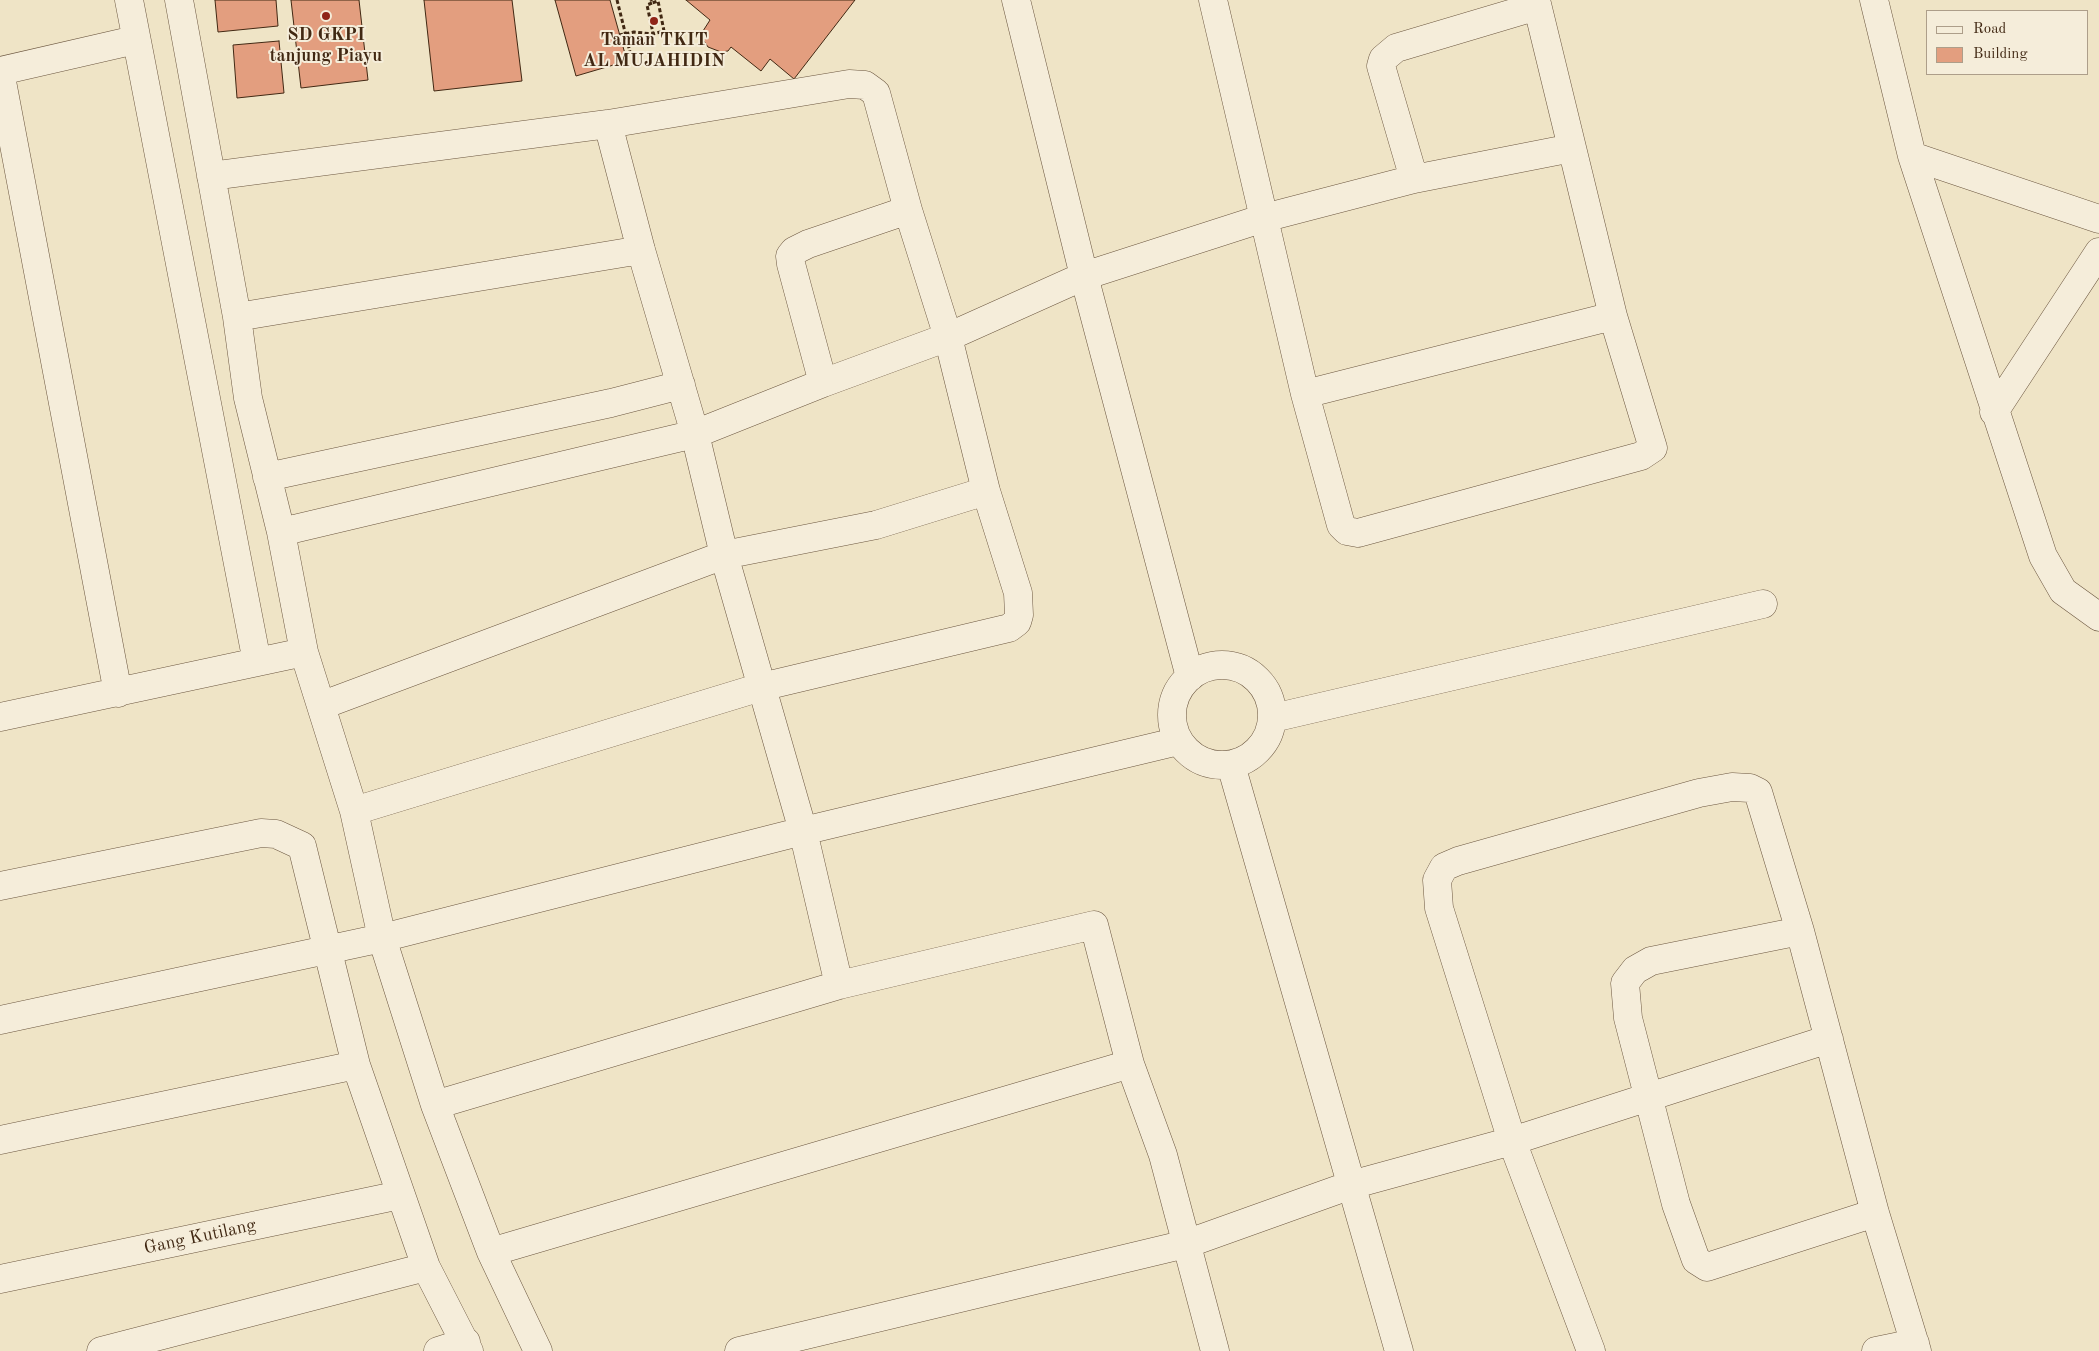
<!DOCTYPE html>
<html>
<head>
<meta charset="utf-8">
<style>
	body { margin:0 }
	#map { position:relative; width:2099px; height:1351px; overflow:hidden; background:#efe4c6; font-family:"Old Standard TT",serif }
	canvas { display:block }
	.legend { position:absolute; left:1926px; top:10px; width:162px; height:65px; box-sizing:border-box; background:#f5edda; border:1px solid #ad9e8a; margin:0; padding:6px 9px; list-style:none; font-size:15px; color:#412813 }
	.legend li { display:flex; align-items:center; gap:10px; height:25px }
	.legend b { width:25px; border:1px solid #ad9e8a }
</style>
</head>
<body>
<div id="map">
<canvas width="2099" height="1351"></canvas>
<ul class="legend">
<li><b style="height:6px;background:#f5edda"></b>Road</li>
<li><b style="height:14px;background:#e39e7f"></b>Building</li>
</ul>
</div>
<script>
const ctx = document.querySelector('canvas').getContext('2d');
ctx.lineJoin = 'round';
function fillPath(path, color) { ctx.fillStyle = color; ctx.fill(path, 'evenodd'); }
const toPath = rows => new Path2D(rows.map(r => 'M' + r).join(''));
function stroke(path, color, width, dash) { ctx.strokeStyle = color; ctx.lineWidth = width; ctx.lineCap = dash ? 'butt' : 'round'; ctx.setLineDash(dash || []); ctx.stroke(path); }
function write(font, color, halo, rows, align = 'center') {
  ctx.font = font + ' "Old Standard TT",serif'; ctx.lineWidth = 4; ctx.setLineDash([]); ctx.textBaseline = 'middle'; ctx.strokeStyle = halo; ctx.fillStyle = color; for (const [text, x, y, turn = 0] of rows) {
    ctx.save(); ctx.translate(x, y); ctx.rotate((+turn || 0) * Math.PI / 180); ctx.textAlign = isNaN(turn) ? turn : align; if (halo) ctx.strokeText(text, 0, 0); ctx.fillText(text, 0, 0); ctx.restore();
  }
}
const building = toPath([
	[215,0,276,0,278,26,218,32,215,0],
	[291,0,359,0,368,80,301,88,291,0],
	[424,0,512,0,522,81,434,91,424,0],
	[555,0,610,0,627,61,576,76,555,0],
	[686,0,855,0,794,79,770,59,761,71,731,47,728,51,721,52,708,47,702,38,703,31,710,20,686,0],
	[279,41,284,93,237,98,233,45,279,41]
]);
fillPath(building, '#e39e7f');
stroke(building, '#412813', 1);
const minor = toPath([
	[129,0,257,662],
	[179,0,237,317,248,398,281,532,304,652,354,811,382,938,435,1105,491,1252,538,1351],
	[1016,0,1084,276,1190,677],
	[1213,0,1305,394,1341,525,1347,531,1358,533,1641,456,1653,448,1613,316,1536,0],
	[1874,0,1912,156,2043,556,2063,591,2099,617],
	[0,71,118,693],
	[0,71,135,40],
	[608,124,641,250,695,434,724,555,803,831,839,985],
	[1912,156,2099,219],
	[211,176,608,124,849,84,865,85,876,93,908,210,948,337,986,491,1018,593,1019,615,1017,622,1009,628,761,687,354,811],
	[1414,179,1381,66,1383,59,1396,48,1537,6],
	[237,317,641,250],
	[823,383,791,264,790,256,794,251,808,244,908,210],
	[1305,394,1613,316],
	[1994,412,2099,252],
	[267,477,611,403,681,385],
	[281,532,695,434,823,383,948,337,1084,276,1264,218,1414,179,1572,148],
	'1172 715a50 50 0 1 1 100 0a50 50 0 1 1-100 0Z',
	[323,705,724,555,876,525,986,491],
	[0,717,304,652],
	[1273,718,1763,604],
	[1231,765,1399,1351],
	[0,886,261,833,276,834,302,846,356,1065,426,1267,469,1351],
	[1800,931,1651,961,1635,970,1625,983,1628,1018,1676,1204,1696,1260,1707,1267,1875,1213],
	[0,1020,382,938,803,831,1179,741],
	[435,1105,839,985,1094,925,1130,1064,1163,1155,1215,1351],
	[0,1140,356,1065],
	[491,1252,1130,1064],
	[0,1279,400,1195],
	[101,1351,426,1267],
	[438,1351,466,1342],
	[739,1351,1186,1244,1351,1185,1512,1141,1829,1039],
	[1591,1351,1512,1141,1439,908,1437,880,1444,867,1458,861,1699,793,1732,787,1750,788,1758,792,1800,931,1875,1213,1917,1351],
	[1876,1351,1915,1343]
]);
stroke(minor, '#6c5740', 29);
stroke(toPath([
	[617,0,631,56],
	[652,3,647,5,653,33],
	[619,35,634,32,653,34,664,31,658,1,652,3,651,0]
]), '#412813', 3, [4, 2.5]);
stroke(minor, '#f5edda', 28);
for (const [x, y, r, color] of [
	[326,16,5,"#8f2418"],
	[654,21,5,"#8f2418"]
]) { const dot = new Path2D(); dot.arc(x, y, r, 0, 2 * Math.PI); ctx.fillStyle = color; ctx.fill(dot); stroke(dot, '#f5edda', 2); }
write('bold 18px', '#412813', '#f5edda', [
	["SD GKPI",326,35],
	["tanjung Piayu",326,56],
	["Taman TKIT",654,40],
	["AL MUJAHIDIN",654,61]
]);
write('18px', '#412813', '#f5edda', [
	["Gang Kutilang",200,1237,-12]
]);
</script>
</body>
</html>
